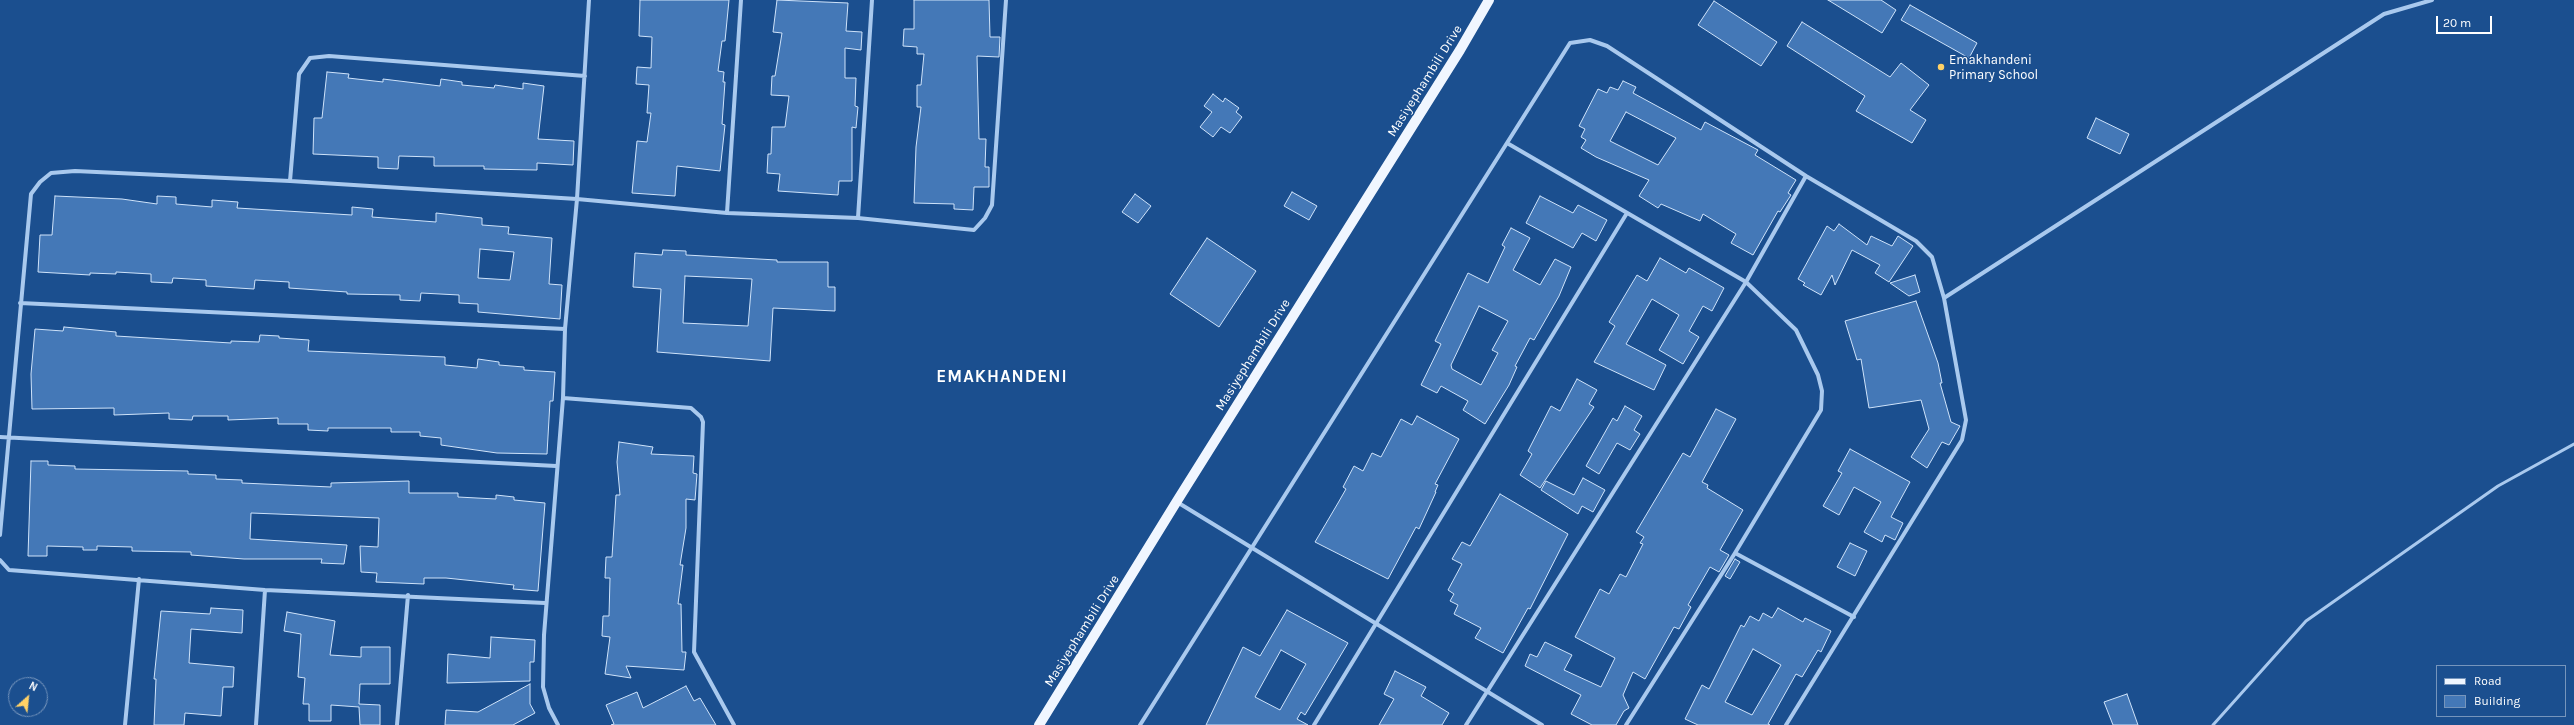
<!DOCTYPE html>
<html>
<head>
<meta charset="utf-8">
<style>
	body { margin:0 }
	#map { position:relative; width:2574px; height:725px; overflow:hidden; background:#1b4f8f; font-family:Karla,sans-serif }
	canvas { display:block }
	.legend { position:absolute; left:2436px; top:665px; width:130px; height:52px; box-sizing:border-box; background:#1b4f8f; border:1px solid #7695bc; margin:0; padding:5px 7px; list-style:none; font-size:12px; color:#fff }
	.legend li { display:flex; align-items:center; gap:8px; height:20px }
	.legend b { width:20px; border:1px solid #7695bc }
	.north { position:absolute; left:8px; top:677px; width:40px; height:40px; box-sizing:border-box; background:#1b4f8f; border:1px solid #7695bc; border-radius:50%; rotate:27deg; font-size:11px; font-weight:700; line-height:16px; text-align:center; color:#fff }
	.north::after { content:''; display:block; margin:auto; width:14px; height:18px; background:#ffd166; clip-path:polygon(50% 0,100% 100%,50% 72%,0 100%) }
	.scale { position:absolute; left:2436px; top:16px; width:56px; height:18px; box-sizing:border-box; border:2px solid #fff; border-top:0; padding-left:5px; font-size:12px; line-height:14px; white-space:nowrap; color:#fff; -webkit-text-stroke:3px #1b4f8f; paint-order:stroke }
</style>
</head>
<body>
<div id="map">
<canvas width="2574" height="725"></canvas>
<ul class="legend">
<li><b style="height:5px;background:#f0f6ff"></b>Road</li>
<li><b style="height:11px;background:#4478b7"></b>Building</li>
</ul>
<div class="north">N</div>
<div class="scale">20 m</div>
</div>
<script>
const ctx = document.querySelector('canvas').getContext('2d');
ctx.lineJoin = 'round';
function fillPath(path, color) { ctx.fillStyle = color; ctx.fill(path, 'evenodd'); }
const toPath = rows => new Path2D(rows.map(r => 'M' + r).join(''));
function stroke(path, color, width, dash) { ctx.strokeStyle = color; ctx.lineWidth = width; ctx.lineCap = dash ? 'butt' : 'round'; ctx.setLineDash(dash || []); ctx.stroke(path); }
function write(font, color, halo, rows, align = 'center') {
  ctx.font = font + ' Karla,sans-serif'; ctx.lineWidth = 3; ctx.setLineDash([]); ctx.textBaseline = 'middle'; ctx.strokeStyle = halo; ctx.fillStyle = color; for (const [text, x, y, turn = 0] of rows) {
    ctx.save(); ctx.translate(x, y); ctx.rotate((+turn || 0) * Math.PI / 180); ctx.textAlign = isNaN(turn) ? turn : align; if (halo) ctx.strokeText(text, 0, 0); ctx.fillText(text, 0, 0); ctx.restore();
  }
}
const building = toPath([
	[640,0,729,0,725,41,722,41,718,71,724,72,723,82,725,82,722,124,725,125,720,171,677,166,675,196,632,193,637,141,647,142,651,113,647,113,649,85,636,84,637,67,651,68,652,37,639,36,640,0],
	[777,0,848,3,846,31,862,32,861,50,845,48,845,78,856,78,855,106,858,107,856,128,852,127,852,181,839,181,838,195,778,191,780,174,767,173,768,154,771,154,772,127,785,127,789,96,771,95,772,76,775,76,782,33,773,32,777,0],
	[914,0,989,0,990,37,1000,37,999,57,977,56,979,139,986,139,985,167,989,167,989,187,974,187,973,210,954,209,954,204,914,203,916,147,921,107,917,107,917,85,921,85,924,54,917,54,917,47,903,46,904,29,914,29,914,0],
	[1828,0,1881,0,1896,10,1882,33,1828,0],
	[1714,1,1777,42,1761,66,1698,25,1714,1],
	[1910,5,1977,43,1969,58,1901,20,1910,5],
	[1802,22,1890,77,1901,63,1929,85,1910,110,1926,120,1912,143,1856,111,1865,96,1787,46,1802,22],
	[327,72,349,74,348,78,383,82,383,79,440,86,441,79,462,82,462,85,494,88,495,85,523,89,523,83,544,86,538,139,574,141,573,165,537,163,537,170,484,169,484,166,434,166,434,157,399,156,398,169,378,168,378,157,313,154,314,118,322,118,327,72],
	[1623,81,1636,87,1633,93,1701,130,1705,122,1758,150,1755,155,1796,180,1788,193,1791,195,1780,212,1778,211,1753,255,1731,243,1736,234,1703,214,1700,221,1661,204,1658,208,1639,196,1649,180,1596,157,1581,148,1586,140,1581,137,1585,129,1579,126,1598,89,1607,93,1610,87,1618,90,1623,81],
	[1626,112,1676,138,1658,165,1610,141,1626,112],
	[1213,94,1223,102,1225,98,1239,108,1236,112,1242,117,1230,133,1221,127,1213,137,1200,127,1212,112,1204,106,1213,94],
	[2096,118,2129,134,2120,154,2087,138,2096,118],
	[1292,192,1317,206,1309,220,1284,206,1292,192],
	[1135,194,1151,206,1138,223,1122,212,1135,194],
	[55,196,122,199,157,204,157,196,176,197,176,204,212,207,212,200,238,202,237,208,352,215,352,207,373,209,372,217,436,222,436,213,482,218,482,225,509,227,508,234,552,238,549,284,562,285,560,319,478,312,478,304,459,303,459,295,421,293,420,301,400,300,400,295,347,294,347,292,289,288,289,282,255,280,254,289,206,286,206,280,173,278,172,283,151,282,151,274,116,272,116,274,90,273,90,275,38,272,40,235,52,235,55,196],
	[480,249,514,252,510,280,478,278,480,249],
	[1540,196,1573,213,1578,205,1607,220,1596,241,1582,233,1573,248,1526,223,1540,196],
	[1839,224,1867,245,1871,236,1892,246,1898,236,1913,246,1889,282,1875,273,1880,265,1852,250,1835,285,1832,275,1821,295,1803,285,1805,283,1798,279,1827,226,1834,231,1839,224],
	[1511,228,1530,238,1513,270,1540,285,1555,259,1571,267,1559,296,1534,340,1530,338,1515,366,1517,367,1509,385,1485,424,1463,410,1468,401,1441,386,1437,393,1421,385,1441,344,1435,341,1468,273,1488,283,1505,247,1502,245,1511,228],
	[1479,306,1508,321,1492,350,1498,353,1481,385,1452,369,1451,365,1479,306],
	[1207,238,1256,271,1219,327,1170,294,1207,238],
	[663,250,686,251,686,255,777,260,777,262,828,262,828,287,835,287,835,311,773,308,770,361,657,352,661,289,633,287,635,253,662,255,663,250],
	[685,276,752,279,748,326,683,323,685,276],
	[1660,258,1686,273,1689,268,1724,288,1712,311,1703,306,1689,331,1699,337,1683,364,1659,350,1679,315,1652,299,1626,344,1666,365,1654,390,1594,362,1615,326,1609,322,1637,275,1647,281,1660,258],
	[1915,275,1920,292,1909,296,1890,283,1915,275],
	[1916,301,1938,363,1942,383,1940,383,1951,422,1960,426,1949,445,1942,442,1927,468,1911,457,1929,429,1921,400,1869,408,1861,359,1857,360,1845,321,1916,301],
	[64,327,116,332,116,336,231,343,231,341,259,342,260,335,279,336,279,338,309,340,308,351,445,357,445,365,477,368,478,359,499,362,499,365,524,367,524,370,555,372,553,401,550,401,547,454,497,453,441,445,441,438,420,436,420,432,391,432,391,428,328,428,328,431,308,430,308,424,278,424,278,418,228,420,228,416,193,416,192,420,169,419,169,413,114,415,114,408,32,409,31,374,35,329,63,331,64,327],
	[1577,379,1597,390,1589,404,1594,407,1540,488,1520,475,1532,454,1528,451,1551,406,1560,411,1577,379],
	[1625,406,1642,416,1634,430,1640,434,1630,450,1617,443,1599,474,1586,466,1613,418,1617,421,1625,406],
	[1716,409,1736,419,1702,482,1708,485,1707,488,1743,510,1720,550,1729,555,1719,572,1710,567,1688,605,1691,607,1679,629,1674,627,1645,679,1633,672,1623,695,1629,708,1624,711,1616,725,1592,725,1571,714,1581,695,1525,666,1530,654,1537,657,1545,642,1572,655,1564,670,1601,687,1615,658,1575,637,1600,589,1609,594,1620,574,1626,577,1643,544,1640,543,1644,537,1636,532,1683,453,1690,457,1716,409],
	[1417,416,1459,439,1435,484,1438,485,1435,492,1436,492,1419,529,1416,527,1388,579,1315,542,1338,503,1346,489,1343,487,1354,466,1363,471,1372,453,1381,457,1401,419,1412,425,1417,416],
	[619,442,653,447,651,454,694,456,693,473,697,474,695,500,686,499,686,528,680,565,683,565,678,604,681,604,682,652,686,652,684,670,626,666,631,678,605,674,610,637,602,636,603,616,609,616,610,578,605,578,606,557,612,557,616,495,620,495,617,462,619,442],
	[1850,449,1910,482,1891,517,1903,523,1895,540,1885,535,1882,542,1864,532,1881,502,1854,487,1839,515,1823,506,1842,473,1838,471,1850,449],
	[31,461,48,461,48,465,75,466,75,469,188,471,188,474,216,475,216,479,242,480,242,483,331,487,331,483,409,481,409,493,458,493,458,497,496,499,496,495,514,497,514,500,545,503,538,591,513,589,514,585,446,578,424,578,424,584,376,582,377,573,361,572,360,546,378,547,379,518,251,513,250,539,347,545,344,564,321,563,322,559,244,559,191,555,191,552,132,551,132,547,97,546,97,550,83,550,83,547,47,546,47,556,28,556,31,461],
	[1583,478,1605,490,1593,512,1582,506,1578,514,1541,490,1546,481,1574,495,1583,478],
	[1500,494,1568,534,1530,609,1528,608,1503,653,1475,638,1481,628,1454,614,1458,605,1450,601,1454,594,1448,590,1462,564,1452,559,1462,542,1470,546,1500,494],
	[1850,543,1867,551,1855,576,1837,567,1850,543],
	[1735,559,1740,562,1730,579,1725,576,1735,559],
	[211,608,243,610,242,633,191,629,189,663,234,667,233,687,223,687,221,716,185,713,184,725,154,725,156,679,154,679,161,611,210,614,211,608],
	[1778,608,1803,622,1805,618,1831,631,1821,652,1818,650,1802,677,1796,674,1768,724,1770,725,1698,725,1685,719,1702,685,1709,689,1741,625,1744,627,1750,616,1759,621,1763,613,1772,618,1778,608],
	[1753,649,1781,665,1752,715,1725,702,1753,649],
	[1287,610,1348,643,1305,715,1301,712,1297,719,1308,725,1206,725,1243,647,1260,656,1287,610],
	[1281,650,1306,664,1280,710,1255,697,1281,650],
	[287,612,335,621,330,655,361,657,361,647,390,647,390,684,360,684,359,704,380,705,380,725,360,725,359,707,331,705,331,721,309,721,309,704,303,704,305,678,298,677,301,634,284,631,287,612],
	[491,637,535,640,534,662,530,662,530,681,447,683,448,654,490,658,491,637],
	[1395,671,1426,687,1421,696,1449,713,1442,725,1379,725,1394,699,1384,694,1395,671],
	[530,684,530,704,535,713,513,725,445,725,446,710,478,712,530,684],
	[686,686,694,701,700,698,716,725,611,725,614,724,606,705,637,692,643,708,686,686],
	[2127,694,2138,725,2113,725,2104,702,2127,694]
]);
fillPath(building, '#4478b7');
stroke(building, '#cfe3fa', 1);
stroke(toPath([
	[2213,725,2306,621,2498,486,2574,444]
]), '#a9c9ee', 3);
stroke(toPath([
	[1507,143,1746,282,1796,330,1818,375,1822,391,1821,410,1735,553,1626,725],
	[290,181,299,74,310,58,329,56,585,76],
	[727,213,741,0],
	[858,218,872,0],
	[1944,298,2384,14,2432,0],
	[20,303,565,329],
	[563,398,691,408,701,417,703,422,694,652,734,725],
	[0,437,556,466],
	[1177,502,1542,725],
	[0,535,31,194,40,182,51,173,75,171,290,181,577,199,727,213,858,218,974,230,985,218,992,205,1006,0],
	[1735,553,1854,617],
	[0,560,9,570,265,590,545,603],
	[125,725,139,579],
	[256,725,265,590],
	[397,725,408,595],
	[558,725,549,708,543,687,544,635,563,398,565,329,577,199,589,0],
	[1140,725,1570,43,1590,40,1607,46,1806,176,1916,241,1932,257,1944,298,1966,420,1962,440,1786,725],
	[1314,725,1627,213],
	[1466,725,1746,282,1806,176]
]), '#a9c9ee', 4);
stroke(toPath([
	[1039,725,1177,501,1460,50,1489,0]
]), '#f0f6ff', 10);
for (const [x, y, r, color] of [
	[1941,67,4,"#ffd166"]
]) { const dot = new Path2D(); dot.arc(x, y, r, 0, 2 * Math.PI); ctx.fillStyle = color; ctx.fill(dot); stroke(dot, '#1b4f8f', 1.5); }
write('13px', '#fff', '#1b4f8f', [
	["Emakhandeni",1949,60],
	["Primary School",1949,75]
], 'left');
write('13px', '#fff', '#1b4f8f', [
	["Masiyephambili Drive",1425,81,-58],
	["Masiyephambili Drive",1253,355,-58],
	["Masiyephambili Drive",1082,631,-58]
]);
ctx.letterSpacing = '1px';
write('bold 17px', '#fff', '#1b4f8f', [
	["EMAKHANDENI",1002,377]
]);
ctx.letterSpacing = '0px';
</script>
</body>
</html>
